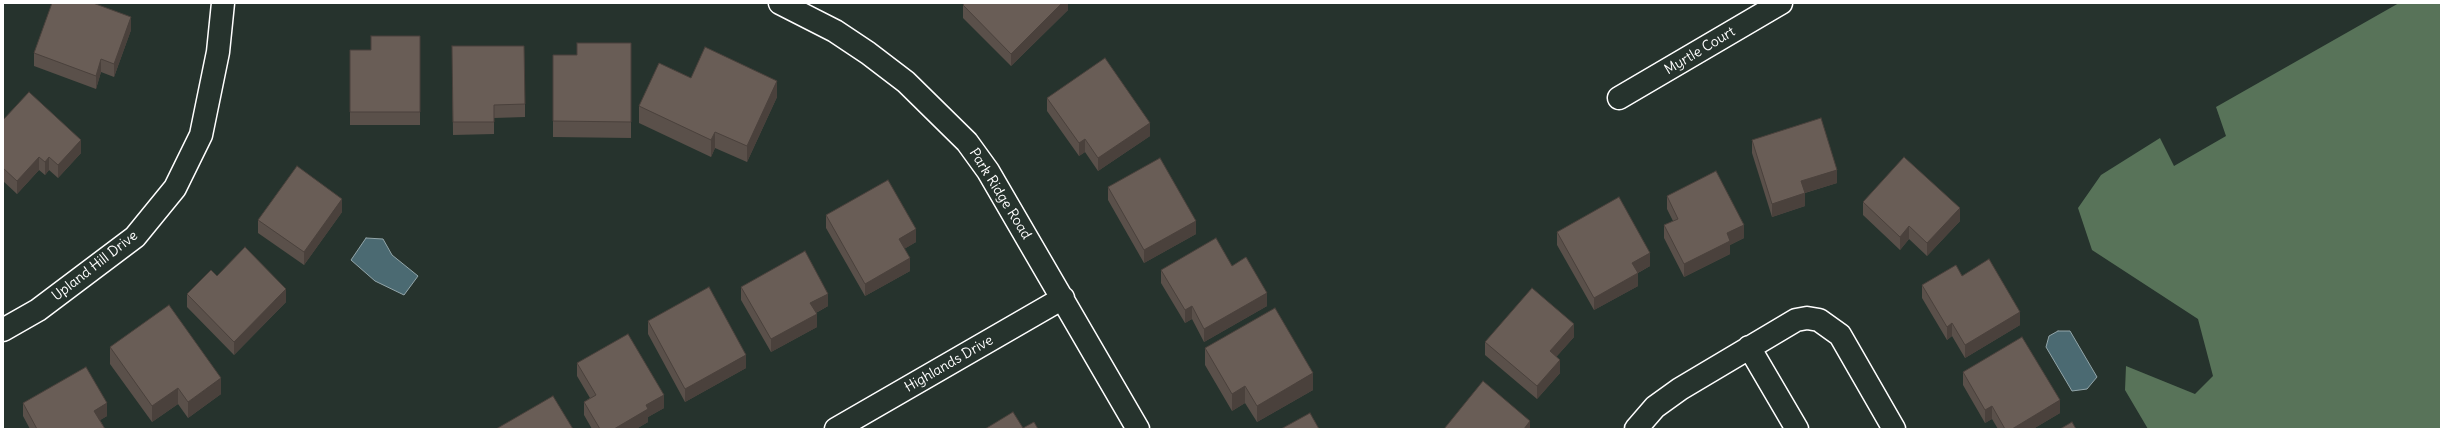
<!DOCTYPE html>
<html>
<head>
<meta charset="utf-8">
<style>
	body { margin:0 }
	#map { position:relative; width:2444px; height:432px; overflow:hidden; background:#26332d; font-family:Delius,sans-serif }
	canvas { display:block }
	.frame { position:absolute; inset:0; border:4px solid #fff; pointer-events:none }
</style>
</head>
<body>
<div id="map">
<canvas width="2444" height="432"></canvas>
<div class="frame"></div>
</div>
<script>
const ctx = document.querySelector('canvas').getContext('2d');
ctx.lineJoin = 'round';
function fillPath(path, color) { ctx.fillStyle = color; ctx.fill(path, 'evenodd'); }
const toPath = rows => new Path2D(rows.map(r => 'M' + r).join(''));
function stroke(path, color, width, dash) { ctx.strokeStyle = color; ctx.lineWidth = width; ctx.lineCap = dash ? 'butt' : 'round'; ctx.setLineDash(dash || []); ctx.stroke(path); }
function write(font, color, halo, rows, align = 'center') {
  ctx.font = font + ' Delius,sans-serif'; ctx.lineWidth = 3; ctx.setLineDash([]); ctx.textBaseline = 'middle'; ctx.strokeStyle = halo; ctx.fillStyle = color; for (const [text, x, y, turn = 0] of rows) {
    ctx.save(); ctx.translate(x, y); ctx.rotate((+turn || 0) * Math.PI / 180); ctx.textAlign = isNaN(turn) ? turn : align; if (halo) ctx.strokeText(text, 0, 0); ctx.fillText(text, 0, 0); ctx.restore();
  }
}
fillPath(toPath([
	[2399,3,2441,3,2441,429,2148,429,2125,390,2126,366,2195,394,2213,376,2198,319,2092,250,2078,208,2101,175,2160,138,2174,166,2226,136,2216,107]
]), '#587359');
const water = toPath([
	[366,238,383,239,392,255,418,276,404,295,375,281,351,260,366,238],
	[2058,331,2070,331,2097,377,2087,389,2072,391,2046,347,2049,336,2058,331]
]);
fillPath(water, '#4b6a72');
stroke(water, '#93a6aa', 1);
const minor = toPath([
	[780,3,835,31,868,53,906,82,967,142,988,171,1138,429],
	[1619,98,1781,3],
	[3,330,38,310,135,237,175,188,201,135,218,52,223,3],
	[1749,347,1797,429],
	[836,429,1063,298],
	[1636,429,1655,407,1680,389,1796,320,1807,318,1819,320,1840,335,1894,429]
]);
stroke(minor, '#fff', 25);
stroke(minor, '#26332d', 22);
fillPath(toPath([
	[1068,3,1068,10,1011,66,963,18,963,5],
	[131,30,114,77,101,72,96,89,34,66,34,53],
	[420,36,420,125,350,125,350,50,371,50],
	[631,43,631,138,553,137,553,55,577,55],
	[452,46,525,104,525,117,494,118,494,134,453,135],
	[691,78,777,97,747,162,715,148,711,157,639,123,639,106],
	[1047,98,1150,136,1098,171,1085,152,1079,156,1047,111],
	[3,120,81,153,58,178,49,170,45,175,39,170,17,194,3,181],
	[1752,140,1837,183,1805,193,1805,206,1772,217,1752,153],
	[1108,187,1196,234,1144,263,1108,200],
	[1667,196,1744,238,1730,245,1730,254,1684,277,1664,238,1664,225,1673,221,1667,209],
	[1863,202,1960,221,1927,256,1909,239,1900,250,1863,215],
	[342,212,304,265,258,233,258,220],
	[826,215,916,242,904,249,910,271,865,296,826,228],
	[1557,232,1650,266,1638,273,1638,286,1594,310,1557,245],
	[1232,266,1267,306,1204,342,1192,319,1185,323,1161,283,1161,270],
	[1962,276,2020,325,1965,358,1952,336,1947,340,1922,298,1922,285],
	[741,287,828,306,816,313,817,327,771,352,741,300],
	[187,294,286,302,234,355,187,307],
	[648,321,746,368,685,402,648,334],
	[1574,337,1556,357,1560,373,1537,399,1485,355,1485,342],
	[110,347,221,394,188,418,178,404,152,422,110,364],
	[1205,348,1313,390,1257,422,1245,403,1232,411,1205,365],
	[577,363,664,408,648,417,648,422,636,429,592,429,584,415,584,402,590,398,577,376],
	[1963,372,2060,413,2033,429,1998,429,1992,419,1985,423,1963,385],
	[23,403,107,416,100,420,105,429,30,429,23,416]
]), '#5a504a');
fillPath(toPath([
	[1062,3,1068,3,1068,10,1011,66,1011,54],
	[131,17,131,30,114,77,114,64],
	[101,59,101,72,96,89,96,76],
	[777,81,777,97,747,162,747,146],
	[1150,123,1150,136,1098,171,1098,158],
	[715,132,715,148,711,157,711,140],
	[1085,139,1085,152,1079,156,1079,143],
	[81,140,81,153,58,178,58,165],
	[39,157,39,170,17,194,17,181],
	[49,157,49,170,45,175,45,162],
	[1837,170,1837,183,1801,194,1801,181],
	[1805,193,1805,206,1772,217,1772,204],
	[342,199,342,212,304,265,304,252],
	[1960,208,1960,221,1927,256,1927,243],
	[1196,221,1196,234,1144,263,1144,250],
	[1744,225,1744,238,1730,245,1730,254,1684,277,1684,264,1727,233],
	[1909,226,1909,239,1900,250,1900,237],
	[916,229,916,242,899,252,899,239],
	[1650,253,1650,266,1632,276,1632,263],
	[910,258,910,271,865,296,865,284],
	[1638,273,1638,286,1594,310,1594,298],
	[286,289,286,302,234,355,234,342],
	[1267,293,1267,306,1204,342,1204,329],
	[828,294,828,306,810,316,810,303],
	[1192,306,1192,319,1185,323,1185,310],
	[2020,312,2020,325,1965,358,1965,345],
	[817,314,817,327,771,352,771,339],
	[1952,323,1952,336,1947,340,1947,327],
	[1574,324,1574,337,1550,364,1550,351],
	[746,355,746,368,685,402,685,389],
	[1560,360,1560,373,1537,399,1537,386],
	[1313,373,1313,390,1257,422,1257,406],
	[221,378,221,394,188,418,188,402],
	[1245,386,1245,403,1232,411,1232,394],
	[178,388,178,404,152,422,152,406],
	[664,395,664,408,648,417,648,422,636,429,614,429,646,405],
	[2060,400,2060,413,2033,429,2012,429],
	[107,403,107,416,94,424,94,411],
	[1992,406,1992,419,1985,423,1985,410],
	[1530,421,1530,429,1524,429]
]), '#4a413c');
const building = toPath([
	[52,3,93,3,131,17,114,64,101,59,96,76,34,53,52,3],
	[965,3,1062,3,1011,54,963,5,965,3],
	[371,36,420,36,420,112,350,112,350,50,371,50,371,36],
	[577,43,631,43,631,122,553,121,553,55,577,55,577,43],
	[452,46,524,46,525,104,494,105,494,122,453,122,452,46],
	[705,47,777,81,747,146,715,132,711,140,639,106,659,63,691,78,705,47],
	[1105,58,1150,123,1098,158,1085,139,1079,143,1047,98,1105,58],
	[29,92,81,140,58,165,49,157,45,162,39,157,17,181,3,168,3,120,29,92],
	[1821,118,1837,170,1801,181,1805,193,1772,204,1752,140,1821,118],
	[1904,157,1960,208,1927,243,1909,226,1900,237,1863,202,1904,157],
	[1160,158,1196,221,1144,250,1108,187,1160,158],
	[297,166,342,199,304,252,258,220,297,166],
	[1716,171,1744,225,1727,233,1730,241,1684,264,1664,225,1678,219,1667,196,1716,171],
	[888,180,916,229,899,239,910,258,865,284,826,215,888,180],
	[1619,197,1650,253,1632,263,1638,273,1594,298,1557,232,1619,197],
	[1216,238,1232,266,1246,257,1267,293,1204,329,1192,306,1185,310,1161,270,1216,238],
	[245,247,286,289,234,342,187,294,211,270,217,276,245,247],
	[805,251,828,294,810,303,817,314,771,339,741,287,805,251],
	[1989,259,2020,312,1965,345,1952,323,1947,327,1922,285,1956,265,1962,276,1989,259],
	[709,287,746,355,685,389,648,321,709,287],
	[1532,288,1574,324,1550,351,1560,360,1537,386,1485,342,1532,288],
	[169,305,221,378,188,402,178,388,152,406,110,347,169,305],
	[1275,308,1313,373,1257,406,1245,386,1232,394,1205,348,1275,308],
	[628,334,664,395,646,405,648,409,614,429,600,429,584,402,596,395,577,363,628,334],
	[2022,337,2060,400,2012,429,2005,429,1992,406,1985,410,1963,372,2022,337],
	[86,367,107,403,94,411,105,429,37,429,23,403,86,367],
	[1483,381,1530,421,1524,429,1444,429,1483,381],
	[553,396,573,429,496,429,553,396],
	[1013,412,1023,428,1034,422,1038,429,985,429,1013,412],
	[1310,413,1319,429,1281,429,1310,413],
	[2072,422,2076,429,2060,429,2072,422]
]);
fillPath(building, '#695d56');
stroke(building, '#4a413c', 1);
write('14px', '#fff', '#26332d', [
	["Myrtle Court",1700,51,-31],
	["Park Ridge Road",1000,194,58],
	["Upland Hill Drive",95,266,-38],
	["Highlands Drive",949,364,-30]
]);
</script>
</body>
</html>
